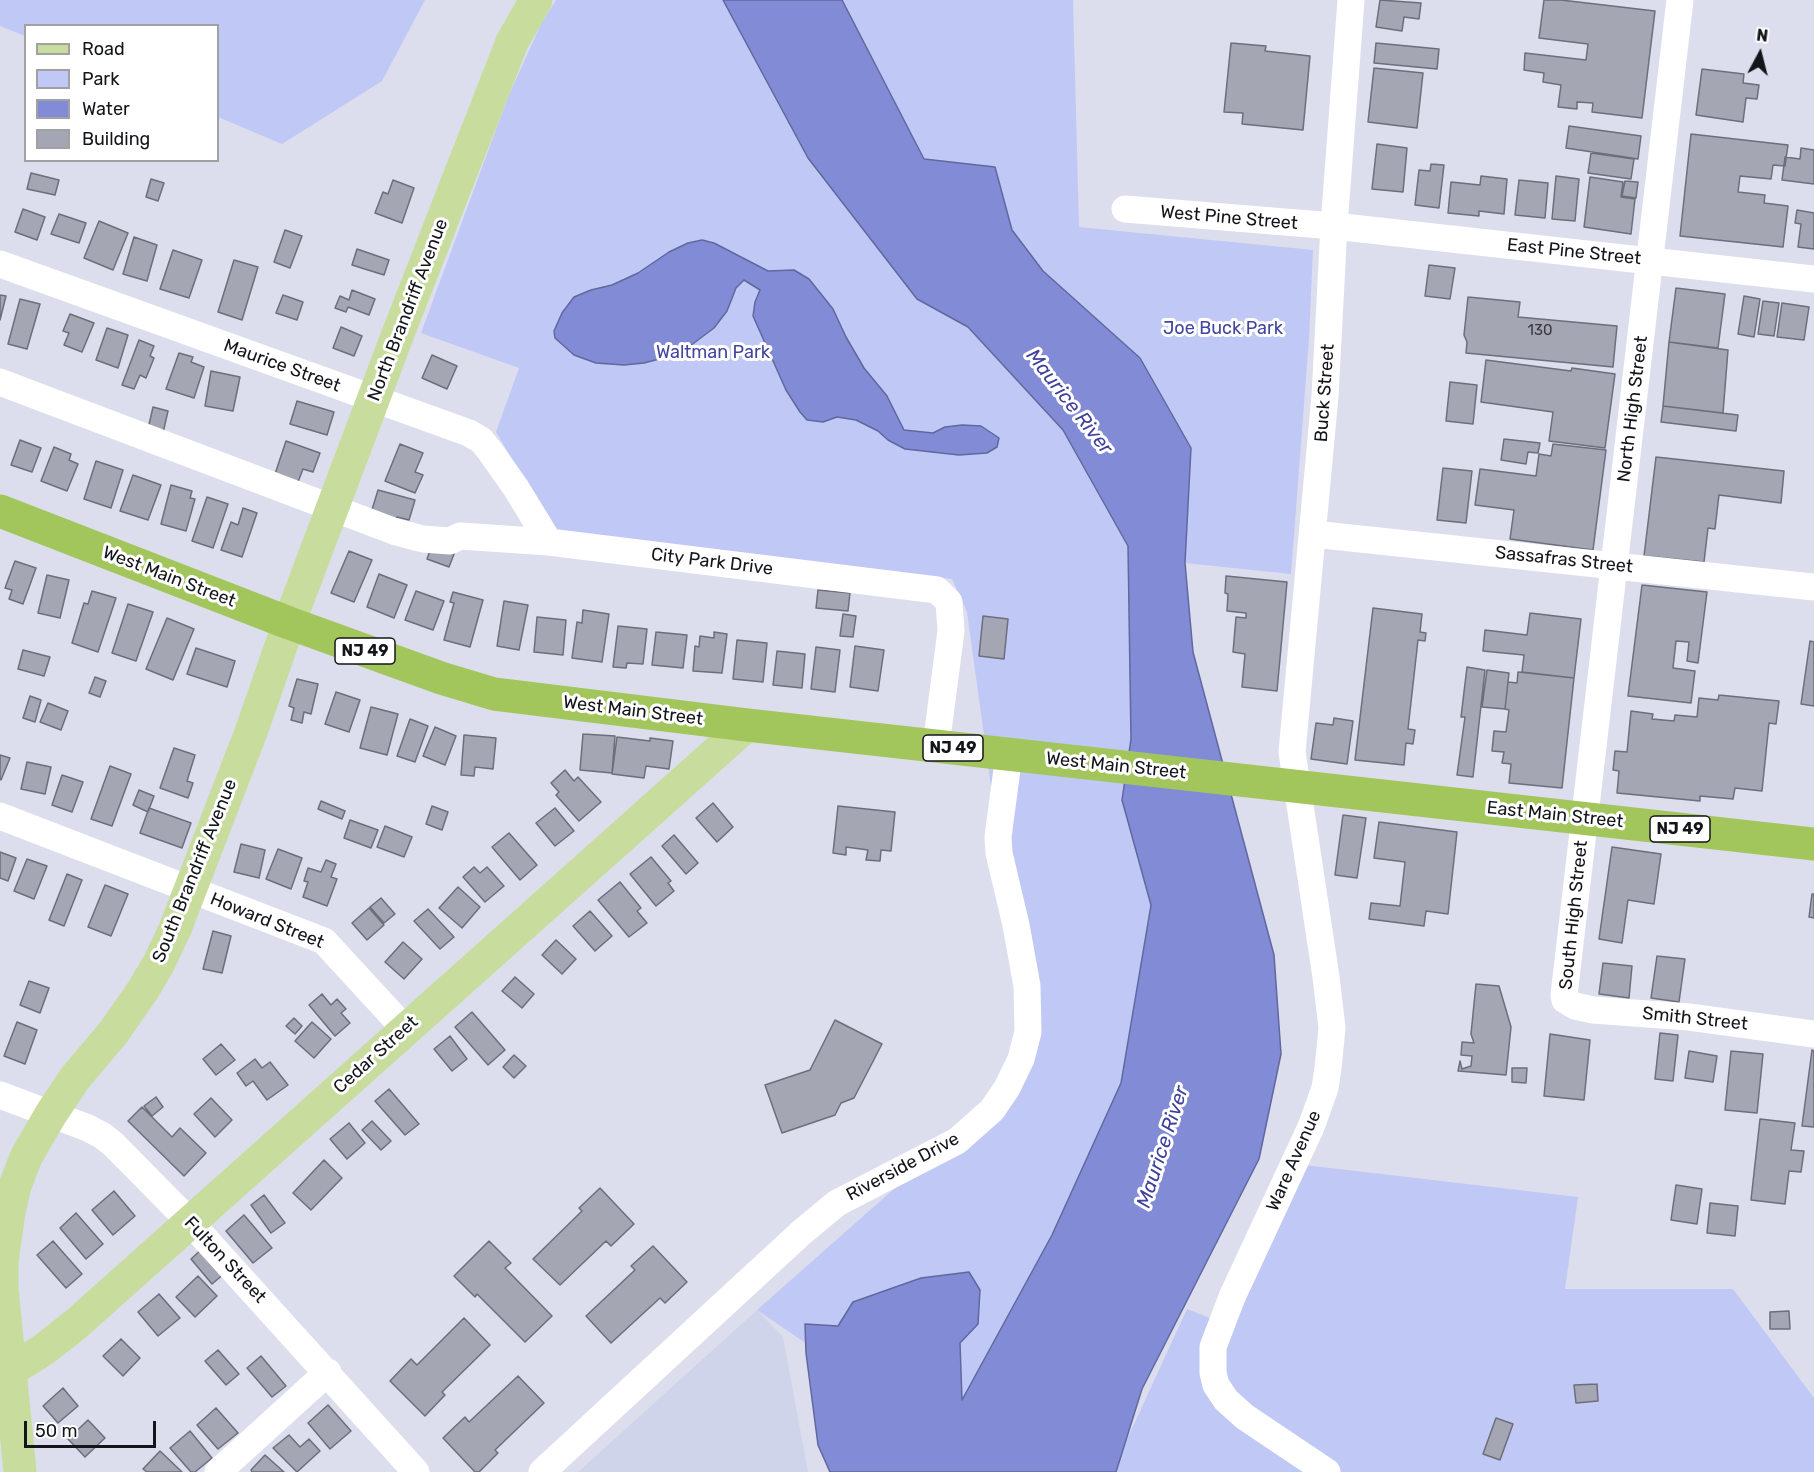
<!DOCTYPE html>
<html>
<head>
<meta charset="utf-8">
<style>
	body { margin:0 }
	#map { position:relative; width:1814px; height:1472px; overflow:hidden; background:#dcdeed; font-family:Rubik,sans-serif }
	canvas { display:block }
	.legend { position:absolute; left:24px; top:24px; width:195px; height:138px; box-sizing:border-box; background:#fff; border:2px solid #a1a1a3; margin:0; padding:8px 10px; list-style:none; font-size:18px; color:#14151a }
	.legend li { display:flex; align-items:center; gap:12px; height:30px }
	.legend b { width:30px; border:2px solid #a1a1a3 }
	.north { position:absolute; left:1730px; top:24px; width:60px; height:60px; -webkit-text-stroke:4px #fff; paint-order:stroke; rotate:7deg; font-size:16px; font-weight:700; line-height:24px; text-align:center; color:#14151a }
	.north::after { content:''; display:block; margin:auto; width:21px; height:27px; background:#14151a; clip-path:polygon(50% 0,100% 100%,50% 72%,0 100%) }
	.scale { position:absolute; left:24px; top:1421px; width:132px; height:27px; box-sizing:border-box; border:3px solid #14151a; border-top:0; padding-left:8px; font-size:18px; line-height:21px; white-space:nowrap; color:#14151a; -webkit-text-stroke:4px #fff; paint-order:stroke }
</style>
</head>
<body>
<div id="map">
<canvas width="1814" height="1472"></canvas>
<ul class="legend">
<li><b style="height:8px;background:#c8dd9d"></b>Road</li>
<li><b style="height:16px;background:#c0c8f6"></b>Park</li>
<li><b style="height:16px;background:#828bd6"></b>Water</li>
<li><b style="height:16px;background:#a4a6b4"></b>Building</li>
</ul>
<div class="north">N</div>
<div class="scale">50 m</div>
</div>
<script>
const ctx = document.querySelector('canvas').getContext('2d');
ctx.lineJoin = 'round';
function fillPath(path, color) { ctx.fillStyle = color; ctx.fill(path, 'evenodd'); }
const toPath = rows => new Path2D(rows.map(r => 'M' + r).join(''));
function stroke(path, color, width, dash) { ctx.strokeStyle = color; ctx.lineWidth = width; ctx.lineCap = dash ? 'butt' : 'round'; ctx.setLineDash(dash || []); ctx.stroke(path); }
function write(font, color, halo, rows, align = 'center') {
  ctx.font = font + ' Rubik,sans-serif'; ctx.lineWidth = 6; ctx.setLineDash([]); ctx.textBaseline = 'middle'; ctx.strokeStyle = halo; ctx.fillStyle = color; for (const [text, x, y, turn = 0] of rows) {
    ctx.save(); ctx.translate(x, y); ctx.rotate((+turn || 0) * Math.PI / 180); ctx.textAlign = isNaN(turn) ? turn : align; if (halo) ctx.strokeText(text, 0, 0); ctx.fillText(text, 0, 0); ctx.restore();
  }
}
fillPath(toPath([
	[757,1310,783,1337,808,1472,578,1472]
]), '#d0d4ea');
fillPath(toPath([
	[0,0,425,0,382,81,282,144,218,117,218,26,26,26,25,36,0,26],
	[556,0,723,0,917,299,968,327,1063,430,1128,546,1131,739,1151,905,1121,1083,1052,1235,961,1402,885,1397,757,1310,1007,1089,1033,1041,998,837,967,612,952,579,555,531,496,432,519,368,421,333,508,97,541,24],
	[842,0,1073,0,1079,227,1313,250,1309,339,1291,574,1185,563,1191,448,1140,358,1043,271,1012,230,995,167,924,159],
	[1296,1164,1578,1197,1565,1289,1733,1289,1814,1398,1814,1472,1112,1472,1187,1309,1222,1323]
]), '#c0c8f6');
const water = toPath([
	[723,0,842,0,924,159,995,167,1012,230,1043,271,1140,358,1191,448,1185,563,1193,652,1274,955,1281,1054,1259,1159,1142,1389,1116,1472,830,1472,818,1445,806,1353,805,1324,838,1326,853,1302,921,1278,969,1272,980,1290,978,1324,960,1343,962,1400,1052,1235,1121,1083,1151,905,1122,800,1131,739,1128,546,1063,430,968,327,917,299,808,158,723,0],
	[702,240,714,243,768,271,794,270,809,279,833,309,846,337,864,368,887,396,904,430,933,433,945,427,962,425,981,426,999,438,997,447,987,453,959,455,905,449,888,440,878,431,856,420,837,417,823,422,807,420,800,412,786,390,753,316,755,302,760,290,744,280,736,288,727,311,714,328,690,346,663,358,644,363,624,365,596,363,574,355,555,338,554,331,562,313,574,297,591,290,612,285,638,273,669,252,688,243,702,240]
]);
fillPath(water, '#828bd6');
stroke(water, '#61689e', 1.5);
const building = toPath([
	[1380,0,1421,3,1419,19,1404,17,1402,31,1376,27,1380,0],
	[1544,0,1561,0,1655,11,1642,118,1592,112,1593,103,1577,102,1577,109,1558,107,1561,85,1543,82,1544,73,1524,70,1525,53,1586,60,1588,44,1539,38,1544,0],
	[1231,43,1266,46,1265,51,1310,56,1303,130,1242,124,1243,113,1224,112,1231,43],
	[1376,43,1439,49,1437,69,1374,63,1376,43],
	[1374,68,1423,73,1417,128,1368,122,1374,68],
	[1702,69,1744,74,1743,83,1759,85,1757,99,1746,98,1743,122,1696,115,1702,69],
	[1569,126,1641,136,1638,159,1566,148,1569,126],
	[1691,134,1788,145,1785,166,1773,165,1771,179,1740,176,1738,192,1765,195,1764,203,1788,206,1783,247,1680,236,1691,134],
	[1377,144,1407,148,1403,192,1372,189,1377,144],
	[1801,148,1814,150,1814,184,1782,180,1785,157,1800,159,1801,148],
	[1591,153,1634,159,1631,179,1588,173,1591,153],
	[1431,164,1444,165,1439,208,1415,205,1419,170,1430,171,1431,164],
	[31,173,59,180,55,195,27,189,31,173],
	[1481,176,1507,179,1504,214,1479,211,1479,216,1448,213,1451,182,1480,185,1481,176],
	[1556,176,1579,179,1575,221,1552,219,1556,176],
	[1590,177,1623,182,1621,197,1635,199,1631,234,1584,227,1590,177],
	[151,179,164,183,158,201,146,197,151,179],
	[393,180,414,188,402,223,375,213,383,192,388,194,393,180],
	[1519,180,1548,183,1545,218,1515,215,1519,180],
	[1625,181,1638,182,1636,198,1622,196,1625,181],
	[23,209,45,217,37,240,15,232,23,209],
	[1797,210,1814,213,1814,249,1798,247,1801,224,1795,223,1797,210],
	[59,214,86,223,79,243,51,234,59,214],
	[99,221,128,233,113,270,84,258,99,221],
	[285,230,302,236,290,268,274,262,285,230],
	[134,237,157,245,147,281,123,274,134,237],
	[357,249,389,260,384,275,352,265,357,249],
	[173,250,202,260,189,298,160,289,173,250],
	[234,260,258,267,242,320,218,312,234,260],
	[1429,265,1455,268,1450,299,1425,296,1429,265],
	[1676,288,1725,294,1718,348,1669,342,1676,288],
	[352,290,375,299,369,315,348,307,346,312,335,308,340,296,349,300,352,290],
	[0,295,6,296,0,320,0,295],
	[283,295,303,302,297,320,276,313,283,295],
	[1744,296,1760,299,1754,337,1738,334,1744,296],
	[1468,297,1520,302,1518,317,1617,326,1613,367,1466,353,1467,342,1464,335,1468,297],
	[20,299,40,304,27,349,8,344,20,299],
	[1763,301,1779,303,1774,336,1758,334,1763,301],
	[1782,303,1809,307,1804,340,1777,337,1782,303],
	[70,314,94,323,82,352,64,345,69,333,63,331,70,314],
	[341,327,362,336,354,356,333,348,341,327],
	[107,328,128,335,118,368,96,360,107,328],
	[139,340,154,346,150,356,154,358,146,378,140,375,134,389,122,385,139,340],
	[1669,342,1728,350,1723,413,1663,406,1669,342],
	[179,353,193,357,191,362,204,367,194,398,166,389,179,353],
	[432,355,457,366,447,389,422,378,432,355],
	[1486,360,1571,371,1572,368,1615,374,1605,448,1549,441,1553,412,1481,402,1486,360],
	[211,371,240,377,233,411,205,406,211,371],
	[1450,382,1477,385,1473,424,1446,421,1450,382],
	[297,401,334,412,327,435,290,424,297,401],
	[1663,406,1738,415,1736,431,1661,422,1663,406],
	[153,407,168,411,163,433,148,429,153,407],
	[1504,439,1540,443,1538,453,1528,452,1526,464,1501,460,1504,439],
	[20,440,41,448,32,472,11,465,20,440],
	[286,441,320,453,313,472,303,469,298,482,275,474,286,441],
	[400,444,423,453,415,472,423,475,415,493,385,481,400,444],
	[1553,444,1606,450,1593,550,1510,539,1514,510,1475,505,1480,469,1536,476,1539,454,1551,456,1553,444],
	[54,447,71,454,69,460,78,464,67,491,41,481,54,447],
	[1656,457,1784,471,1781,503,1719,495,1715,529,1708,528,1704,562,1644,556,1656,457],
	[96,461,123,470,111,508,84,499,96,461],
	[1443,468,1472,471,1466,523,1437,520,1443,468],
	[133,475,161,485,148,520,120,511,133,475],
	[171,485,192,491,190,498,195,499,186,531,161,524,171,485],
	[378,490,415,500,409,520,397,517,396,520,371,513,378,490],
	[207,497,228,504,213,548,192,541,207,497],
	[243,508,257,513,242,557,221,550,231,522,238,525,243,508],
	[432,545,454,554,449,567,427,559,432,545],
	[349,551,372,560,354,602,331,593,349,551],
	[15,561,36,568,23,604,9,599,12,590,5,588,15,561],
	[379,574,407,585,394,618,367,607,379,574],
	[47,575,69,580,60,618,38,613,47,575],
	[1226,576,1287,582,1277,691,1242,687,1245,654,1233,652,1236,617,1246,618,1246,613,1227,611,1228,594,1225,593,1226,576],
	[1642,585,1707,592,1698,663,1687,661,1689,642,1676,641,1673,668,1695,671,1691,703,1628,696,1642,585],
	[818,590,850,593,848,611,816,608,818,590],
	[92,591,116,598,98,652,72,643,84,603,88,604,92,591],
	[416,591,444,601,433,630,405,620,416,591],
	[453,592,483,600,470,647,444,640,454,603,450,602,453,592],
	[504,601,528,605,519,650,497,646,504,601],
	[128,604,153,612,136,661,112,653,128,604],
	[1373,608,1422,614,1420,632,1426,633,1425,641,1418,640,1408,729,1415,730,1413,744,1406,743,1404,765,1355,760,1373,608],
	[583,610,609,614,602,662,572,658,577,622,582,623,583,610],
	[1530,613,1581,619,1574,678,1522,672,1524,655,1483,651,1485,630,1527,635,1530,613],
	[843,614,856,616,853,637,840,636,843,614],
	[983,616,1008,619,1004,659,979,656,983,616],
	[537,617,566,620,563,655,534,652,537,617],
	[167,618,194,629,173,680,146,669,167,618],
	[618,626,647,629,643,664,627,663,626,668,613,667,618,626],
	[656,632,687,635,683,668,652,665,656,632],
	[714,632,727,634,722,673,693,671,695,646,699,647,700,636,714,638,714,632],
	[737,640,767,643,763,682,733,679,737,640],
	[1810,641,1814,642,1814,706,1801,704,1810,641],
	[855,646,884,650,878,691,850,687,855,646],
	[816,647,840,650,835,692,811,689,816,647],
	[196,648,235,661,227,687,187,674,196,648],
	[23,650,50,657,44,676,18,669,23,650],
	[777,651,805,654,802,688,773,685,777,651],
	[1467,667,1485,670,1473,777,1457,775,1465,717,1461,717,1467,667],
	[1487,670,1509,673,1505,709,1482,707,1487,670],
	[1518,672,1574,678,1562,788,1509,783,1511,764,1502,763,1504,752,1492,751,1494,731,1506,732,1509,710,1505,709,1508,682,1517,683,1518,672],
	[95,677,106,681,100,697,89,693,95,677],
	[297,679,318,684,311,714,304,712,302,723,291,720,294,708,289,706,297,679],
	[336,692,360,700,349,732,325,724,336,692],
	[1719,695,1779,701,1776,724,1769,723,1762,791,1735,788,1733,799,1700,796,1700,801,1617,793,1619,771,1613,770,1615,751,1627,752,1631,711,1653,714,1652,719,1674,721,1675,715,1697,717,1699,698,1718,700,1719,695],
	[30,696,41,700,35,722,23,718,30,696],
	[48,703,68,711,61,730,40,722,48,703],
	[371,707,398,714,387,755,360,748,371,707],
	[1334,718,1353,721,1347,764,1311,759,1316,723,1333,725,1334,718],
	[410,719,428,726,415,762,397,756,410,719],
	[435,727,456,736,445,765,423,756,435,727],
	[583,734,615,736,612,773,580,770,583,734],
	[464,735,496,738,493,769,475,767,474,776,461,775,464,735],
	[617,737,650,741,650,738,673,741,669,769,646,766,644,778,612,774,617,737],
	[174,748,195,755,187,781,193,783,188,798,160,788,174,748],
	[0,755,10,758,1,780,0,779,0,755],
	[27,762,51,767,45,794,21,789,27,762],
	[110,766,131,774,112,826,91,819,110,766],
	[565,770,574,781,578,777,601,802,579,821,556,795,559,792,551,783,565,770],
	[62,775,83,782,72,812,52,805,62,775],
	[139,790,154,796,148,812,133,805,139,790],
	[321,801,345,811,342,819,318,809,321,801],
	[713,803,733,827,717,842,696,818,713,803],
	[432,806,448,812,442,830,426,824,432,806],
	[838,806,895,812,891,851,881,850,880,861,866,860,868,850,846,847,846,855,833,853,838,806],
	[149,808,191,823,182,848,140,833,149,808],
	[555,808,574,831,555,846,536,823,555,808],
	[1343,815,1366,818,1357,878,1335,875,1343,815],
	[350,820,378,830,371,848,344,838,350,820],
	[1379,822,1457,832,1448,914,1426,911,1424,926,1369,919,1371,903,1400,906,1405,862,1374,858,1379,822],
	[385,826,412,837,404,857,377,847,385,826],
	[509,833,537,865,520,880,492,847,509,833],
	[674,835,698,863,686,874,662,846,674,835],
	[241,844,265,850,259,878,234,872,241,844],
	[1612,847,1661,854,1654,904,1628,900,1622,943,1599,939,1612,847],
	[278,849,302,858,291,889,266,879,278,849],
	[0,852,16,858,8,881,0,878,0,852],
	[651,857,671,881,668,883,674,891,656,906,630,874,651,857],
	[27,859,47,866,34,899,14,891,27,859],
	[326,860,336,864,331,877,337,879,327,906,303,897,308,882,304,881,308,868,321,872,326,860],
	[474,867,480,873,487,867,504,886,485,902,463,877,474,867],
	[67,874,82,880,64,926,49,920,67,874],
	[620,882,641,908,637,911,647,923,629,937,598,900,620,882],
	[105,885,128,894,111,936,88,927,105,885],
	[458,887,480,907,462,928,439,908,458,887],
	[1812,894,1814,894,1814,918,1809,917,1812,894],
	[381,898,395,914,384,923,370,907,381,898],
	[369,908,384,925,367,940,352,923,369,908],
	[428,909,454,937,440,949,414,921,428,909],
	[590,911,612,936,595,951,573,926,590,911],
	[213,931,231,936,222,973,203,969,213,931],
	[556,940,576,959,562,974,542,955,556,940],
	[403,942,422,959,404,979,385,962,403,942],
	[1657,956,1685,959,1679,1002,1651,998,1657,956],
	[1603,963,1632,966,1629,998,1599,994,1603,963],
	[515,977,534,994,522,1008,502,991,515,977],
	[29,981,49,988,40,1013,20,1005,29,981],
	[1476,984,1499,986,1511,1027,1506,1075,1458,1071,1460,1061,1462,1069,1471,1066,1472,1056,1461,1055,1462,1042,1474,1043,1471,1034,1476,984],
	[322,994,331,1005,337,999,346,1009,341,1013,350,1023,335,1036,309,1005,322,994],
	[472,1012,505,1050,488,1065,455,1027,472,1012],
	[294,1018,302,1026,295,1034,286,1026,294,1018],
	[835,1020,882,1044,854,1098,841,1103,835,1115,782,1133,765,1085,810,1070,835,1020],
	[17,1022,37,1030,25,1064,4,1056,17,1022],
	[312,1022,331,1039,314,1058,295,1041,312,1022],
	[1660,1033,1678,1035,1673,1081,1655,1079,1660,1033],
	[1550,1034,1590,1040,1584,1100,1544,1096,1550,1034],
	[450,1036,467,1059,452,1071,434,1049,450,1036],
	[221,1044,235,1060,216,1075,203,1059,221,1044],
	[1812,1050,1814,1051,1814,1127,1802,1126,1812,1050],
	[1689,1051,1717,1056,1713,1082,1685,1078,1689,1051],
	[1731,1051,1763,1054,1757,1113,1725,1110,1731,1051],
	[514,1055,526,1066,514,1078,503,1067,514,1055],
	[255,1059,262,1068,270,1062,288,1085,267,1100,253,1081,246,1086,237,1073,255,1059],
	[1512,1068,1527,1068,1526,1083,1512,1082,1512,1068],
	[389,1089,419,1124,405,1135,375,1101,389,1089],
	[156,1097,163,1107,152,1116,144,1106,156,1097],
	[211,1098,232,1120,215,1137,194,1114,211,1098],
	[142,1107,172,1137,180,1128,206,1153,184,1176,128,1121,142,1107],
	[1760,1119,1795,1123,1791,1150,1804,1151,1801,1172,1789,1171,1785,1204,1751,1200,1760,1119],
	[372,1121,391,1141,381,1150,362,1130,372,1121],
	[349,1123,365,1143,347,1159,330,1139,349,1123],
	[324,1160,342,1178,311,1210,293,1193,324,1160],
	[1676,1185,1702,1189,1697,1224,1671,1220,1676,1185],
	[600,1188,634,1224,611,1246,606,1241,560,1285,533,1259,582,1211,579,1208,600,1188],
	[114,1191,135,1216,113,1235,92,1210,114,1191],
	[264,1195,285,1223,271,1233,251,1205,264,1195],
	[1710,1203,1738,1206,1735,1236,1707,1233,1710,1203],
	[76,1213,103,1244,86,1259,60,1228,76,1213],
	[244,1215,272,1248,253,1263,226,1231,244,1215],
	[53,1241,82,1274,66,1288,37,1255,53,1241],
	[489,1241,511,1263,505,1268,552,1316,525,1342,477,1294,475,1297,454,1276,489,1241],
	[653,1246,687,1282,665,1303,660,1298,611,1343,586,1316,635,1270,631,1266,653,1246],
	[203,1248,225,1273,212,1284,191,1259,203,1248],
	[198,1276,217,1296,195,1317,176,1297,198,1276],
	[159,1294,180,1318,158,1336,138,1312,159,1294],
	[1789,1311,1790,1329,1770,1329,1770,1312,1789,1311],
	[464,1318,490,1345,442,1392,445,1395,425,1416,390,1381,411,1359,417,1365,464,1318],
	[121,1339,140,1358,123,1376,103,1356,121,1339],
	[218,1350,239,1374,226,1385,205,1361,218,1350],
	[261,1356,286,1386,272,1397,247,1368,261,1356],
	[518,1376,544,1403,495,1450,498,1453,479,1472,475,1472,443,1438,465,1417,469,1422,518,1376],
	[1597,1384,1598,1401,1576,1403,1574,1385,1597,1384],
	[63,1388,78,1406,58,1423,43,1406,63,1388],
	[328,1405,351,1431,330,1449,308,1423,328,1405],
	[216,1408,238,1433,218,1449,197,1425,216,1408],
	[1496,1418,1513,1424,1500,1460,1483,1454,1496,1418],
	[88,1420,105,1438,85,1457,68,1439,88,1420],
	[190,1431,212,1458,195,1472,191,1472,170,1448,190,1431],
	[289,1435,300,1447,309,1439,320,1451,297,1472,273,1448,289,1435],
	[160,1451,182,1472,147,1472,143,1469,160,1451],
	[265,1455,284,1472,252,1472,251,1470,265,1455]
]);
fillPath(building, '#a4a6b4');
stroke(building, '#6c6e7b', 1.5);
stroke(toPath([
	[1680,0,1564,995,1565,1000,1575,1006,1593,1010,1689,1017,1814,1034],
	[1125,209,1334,226,1814,279],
	[0,264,469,433,481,440,490,451,516,488,549,542],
	[0,382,396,532,423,539,450,541,460,536,549,542,937,590,949,602,951,631,936,746],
	[1313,534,1814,587],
	[0,816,324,941,405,1029],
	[0,1095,88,1128,103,1136,114,1145,189,1221,416,1472],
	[218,1472,328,1372],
	[542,1472,802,1232,837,1203,957,1141,992,1110,1007,1088,1021,1059,1028,1032,1027,986,1016,925,999,853,998,837,1009,754],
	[1327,1472,1245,1417,1226,1400,1216,1385,1213,1373,1213,1347,1232,1297,1311,1127,1325,1088,1328,1068,1332,1028,1326,977,1292,752,1325,396,1334,226,1351,0]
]), '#fff', 27);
stroke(toPath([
	[0,1377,43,1350,75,1325,747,725],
	[20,1472,2,1288,2,1261,9,1212,15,1186,26,1157,51,1114,75,1078,113,1033,143,990,159,963,175,929,251,732,289,623,399,331,512,42,536,0]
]), '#c8dd9d', 33);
stroke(toPath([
	[0,511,289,623,441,678,494,694,747,725,1814,844]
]), '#a3c65c', 33);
write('15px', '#383940', null, [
	["130",1540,331]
]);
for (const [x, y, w] of [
	[365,651,60],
	[953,748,60],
	[1680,829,60]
]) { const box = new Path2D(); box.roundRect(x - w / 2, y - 13, w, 26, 4.5); ctx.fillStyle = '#fff'; ctx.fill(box); stroke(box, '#14151a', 1.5); }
write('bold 16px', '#14151a', null, [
	["NJ 49",365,651],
	["NJ 49",953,748],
	["NJ 49",1680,829]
]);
write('18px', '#14151a', '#fff', [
	["West Pine Street",1229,218,5],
	["East Pine Street",1574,252,6],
	["North Brandriff Avenue",408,310,-69],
	["Maurice Street",282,366,20],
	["Buck Street",1325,393,-86],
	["North High Street",1633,409,-83],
	["Sassafras Street",1564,560,6],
	["City Park Drive",712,562,7],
	["West Main Street",169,577,21],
	["West Main Street",633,711,7],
	["West Main Street",1116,766,6],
	["East Main Street",1555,815,6],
	["South Brandriff Avenue",195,871,-68],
	["South High Street",1574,915,-84],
	["Howard Street",267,921,22],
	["Smith Street",1695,1019,6],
	["Cedar Street",376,1055,-42],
	["Ware Avenue",1294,1161,-66],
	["Riverside Drive",903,1167,-28],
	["Fulton Street",225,1260,47]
]);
write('18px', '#43469f', '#fff', [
	["Joe Buck Park",1223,329],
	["Waltman Park",713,353]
]);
write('italic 20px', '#3f419a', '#fff', [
	["Maurice River",1069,402,52],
	["Maurice River",1163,1147,-72]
]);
</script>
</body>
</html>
